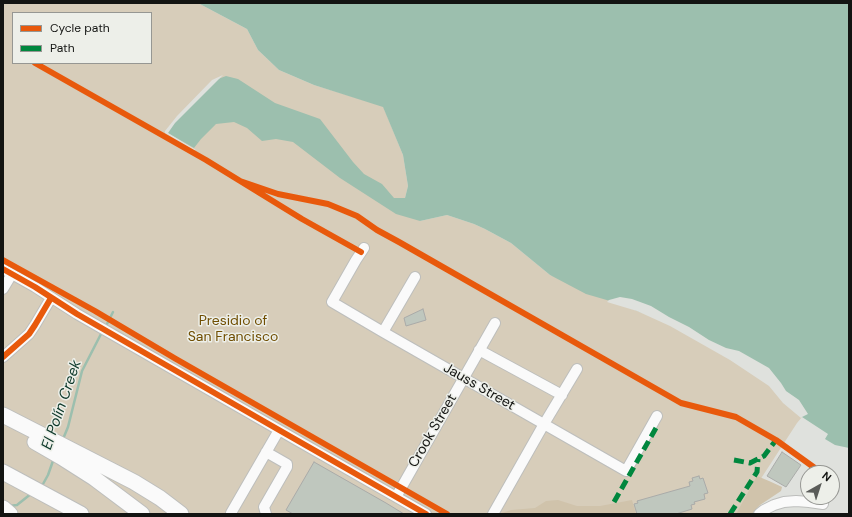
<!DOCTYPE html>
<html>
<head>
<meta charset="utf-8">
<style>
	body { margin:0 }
	#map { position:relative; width:852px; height:517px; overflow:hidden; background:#dfe1dd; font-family:"DM Sans",sans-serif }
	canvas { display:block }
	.frame { position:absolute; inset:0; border:4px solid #131412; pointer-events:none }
	.legend { position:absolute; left:12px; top:12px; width:140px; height:52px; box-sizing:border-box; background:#edefe9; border:1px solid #969793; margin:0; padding:5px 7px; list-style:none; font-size:12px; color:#131412 }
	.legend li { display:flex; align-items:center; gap:8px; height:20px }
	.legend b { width:20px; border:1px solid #969793 }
	.north { position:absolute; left:800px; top:465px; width:40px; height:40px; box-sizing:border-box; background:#edefe9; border:1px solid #969793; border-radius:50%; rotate:39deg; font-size:11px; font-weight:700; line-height:16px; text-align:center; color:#131412 }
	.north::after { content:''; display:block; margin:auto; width:14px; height:18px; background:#5a5c59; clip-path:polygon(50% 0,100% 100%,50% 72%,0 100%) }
</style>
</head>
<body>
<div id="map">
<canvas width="852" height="517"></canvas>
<div class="frame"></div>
<ul class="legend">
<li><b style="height:5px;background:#e8590c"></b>Cycle path</li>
<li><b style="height:5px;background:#00873e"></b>Path</li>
</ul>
<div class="north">N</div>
</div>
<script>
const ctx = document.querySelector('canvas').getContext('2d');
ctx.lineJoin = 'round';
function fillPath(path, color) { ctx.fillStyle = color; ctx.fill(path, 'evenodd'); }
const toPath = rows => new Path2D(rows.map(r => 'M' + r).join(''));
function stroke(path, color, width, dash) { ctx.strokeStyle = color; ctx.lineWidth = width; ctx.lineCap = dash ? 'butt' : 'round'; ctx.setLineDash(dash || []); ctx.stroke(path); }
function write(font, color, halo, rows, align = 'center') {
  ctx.font = font + ' "DM Sans",sans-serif'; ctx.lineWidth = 3; ctx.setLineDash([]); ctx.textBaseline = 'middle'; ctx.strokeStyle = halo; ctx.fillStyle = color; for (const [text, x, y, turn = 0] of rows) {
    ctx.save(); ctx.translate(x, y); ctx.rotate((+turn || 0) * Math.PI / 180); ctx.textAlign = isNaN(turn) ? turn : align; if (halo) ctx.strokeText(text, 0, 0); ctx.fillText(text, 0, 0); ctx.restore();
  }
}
fillPath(toPath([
	[3,3,198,3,247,29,258,50,279,70,314,85,383,106,403,155,408,186,405,198,420,221,447,215,474,224,485,229,511,243,550,275,671,324,771,384,802,417,797,423,738,514,3,514],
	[13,13,151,13,151,63,13,63]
]), '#d7cdba');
fillPath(toPath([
	[757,476,769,481,780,486,782,487,781,491,760,505,752,514,736,514],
	[558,500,577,506,600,506,632,500,636,514,499,514,511,510,535,508,546,501]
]), '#d0c3ab');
fillPath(toPath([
	[198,3,849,3,849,448,835,445,825,439,828,434,802,417,771,384,671,324,617,303,586,294,550,275,511,243,485,229,474,224,447,215,420,221,396,214,340,178,293,142,276,139,262,141,247,128,234,122,216,124,201,139,194,148,166,132,213,81,226,76,238,79,275,103,320,119,353,162,364,174,382,184,394,198,405,198,408,186,403,155,383,107,314,85,279,70,258,50,247,29]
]), '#9cbfae');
fillPath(toPath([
	[223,75,175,123,168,133,196,150,193,150,165,133,165,131,177,116,212,80],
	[620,297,632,299,651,306,669,317,689,327,709,340,726,348,739,351,769,368,781,383,786,391,799,400,808,414,802,417,801,418,783,403,769,386,730,360,670,326,637,311,607,302,609,300]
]), '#dfe1dd');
stroke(toPath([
	[105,328,113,312],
	[63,439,68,427,82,371,102,332],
	[40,486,43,484,48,475,54,458],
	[9,506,17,505,32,493]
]), '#9cbfae', 2.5);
const building = toPath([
	[423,309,426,320,406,326,404,318,423,309],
	[782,452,801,465,786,487,767,476,782,452],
	[314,462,386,503,404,514,293,514,286,510,314,462],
	[699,476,700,479,703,478,708,493,704,494,705,499,694,502,695,504,691,505,692,509,676,514,637,514,634,504,638,503,637,501,690,486,689,482,693,481,692,478,699,476]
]);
fillPath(building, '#bfc7be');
stroke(building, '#aaaba9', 1);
const minor = toPath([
	[364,248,356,260,332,302,383,332,626,471,657,416],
	[3,269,35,287,77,314,279,430,426,514],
	[3,289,12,274],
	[383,332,415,277],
	[479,350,562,395],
	[3,357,29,334,35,325,51,298],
	[396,497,495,323],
	[231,514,231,513,279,430],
	[266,514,264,507,287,467,287,464,266,452],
	[493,514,544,424,577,369],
	[759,514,764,510,774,505,784,502,796,501,809,502,823,504]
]);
const highway = toPath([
	[3,415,134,482,160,498,181,514],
	[35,442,61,457,94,478,142,514],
	[3,472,81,514],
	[3,508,10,514]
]);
stroke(minor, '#bdbebc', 12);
stroke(highway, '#bdbebc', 17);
stroke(minor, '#fafafa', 10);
stroke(highway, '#fafafa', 15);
stroke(toPath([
	[734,460,750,463,764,456,776,440],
	[614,502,656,428],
	[730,514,757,472,758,459]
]), '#00873e', 5, [10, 5]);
stroke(toPath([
	[35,63,206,160,302,219,361,252],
	[240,181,278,194,328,204,357,216,377,230,399,242,681,403,736,417,776,440,819,471,818,473],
	[3,260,95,311,176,359,447,514],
	[3,269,35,287,77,314,279,430,426,514],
	[3,357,29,334,35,325,51,298]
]), '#e8590c', 6);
write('14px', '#704e02', '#edefe9', [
	["Presidio of",233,321],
	["San Francisco",233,337]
]);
write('14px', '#131412', '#edefe9', [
	["Jauss Street",479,387,30],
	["Crook Street",433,431,-60]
]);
write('italic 15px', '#0b3728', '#edefe9', [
	["El Polín Creek",62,405,-71]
]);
</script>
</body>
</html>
